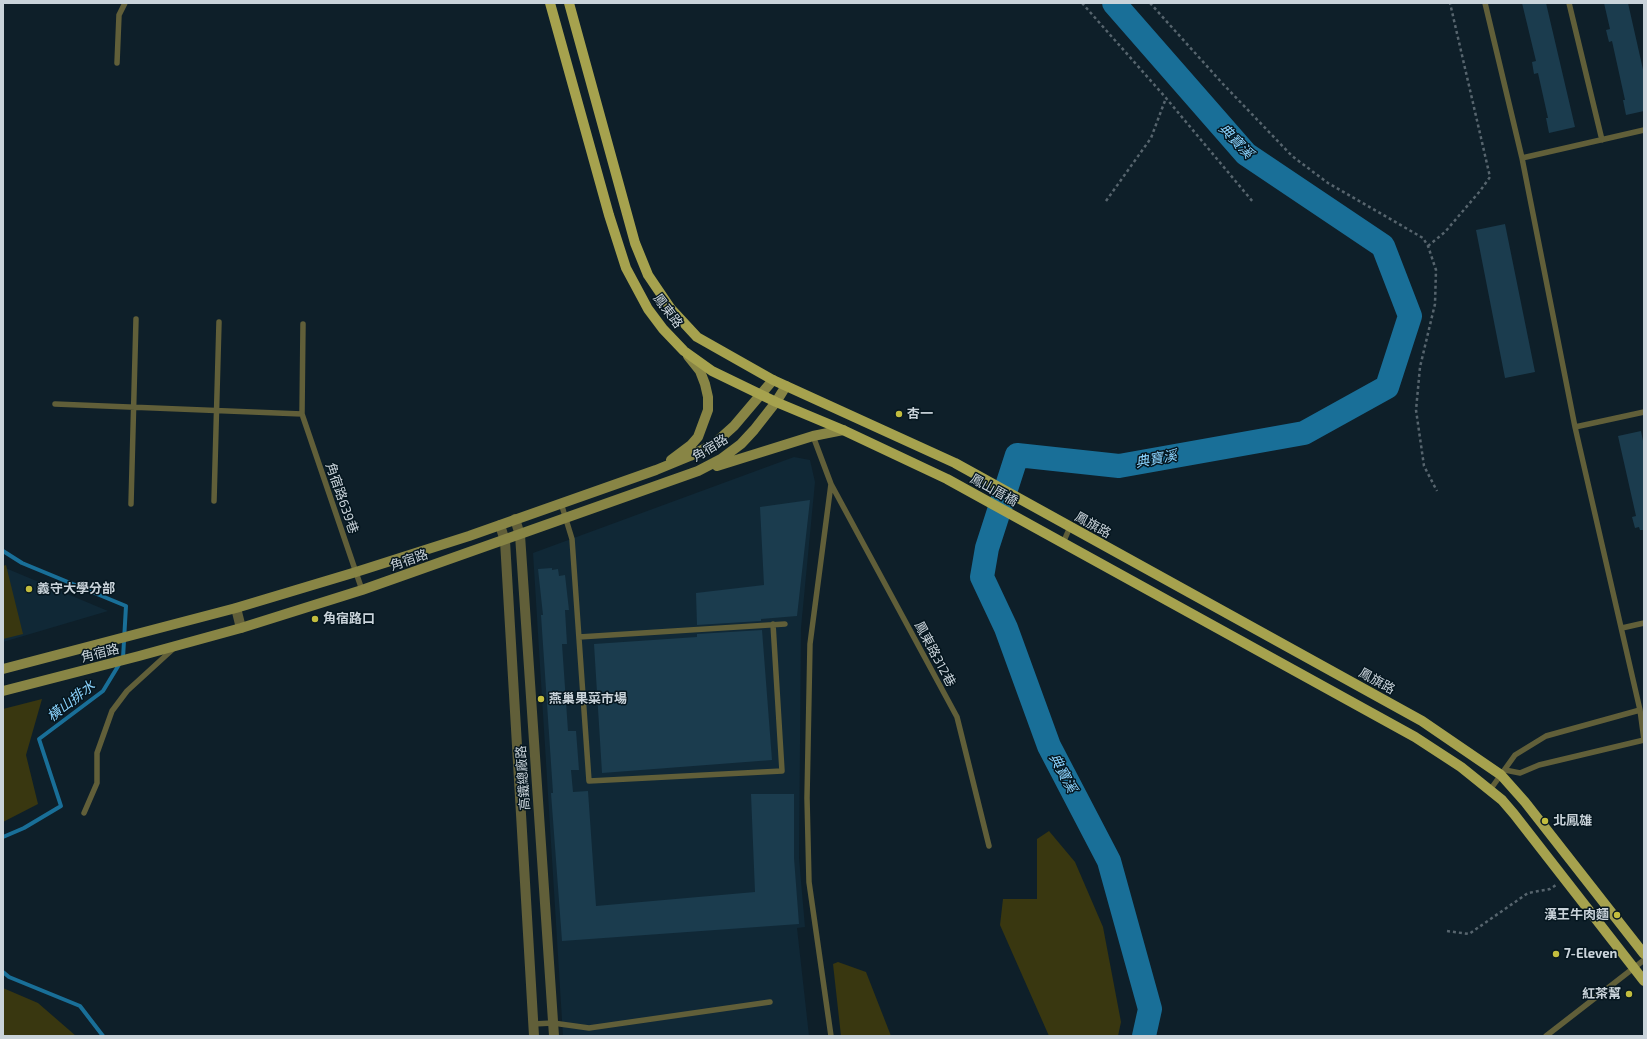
<!DOCTYPE html>
<html>
<head>
<meta charset="utf-8">
<style>
	body { margin:0 }
	#map { position:relative; width:1647px; height:1039px; overflow:hidden; background:#0e1f29; font-family:"Exo 2",sans-serif }
	canvas { display:block }
	.frame { position:absolute; inset:0; border:4px solid #c9d3da; pointer-events:none }
</style>
</head>
<body>
<div id="map">
<canvas width="1647" height="1039"></canvas>
<div class="frame"></div>
</div>
<script>
const ctx = document.querySelector('canvas').getContext('2d');
ctx.lineJoin = 'round';
function fillPath(path, color) { ctx.fillStyle = color; ctx.fill(path, 'evenodd'); }
const toPath = rows => new Path2D(rows.map(r => 'M' + r).join(''));
function stroke(path, color, width, dash) { ctx.strokeStyle = color; ctx.lineWidth = width; ctx.lineCap = dash ? 'butt' : 'round'; ctx.setLineDash(dash || []); ctx.stroke(path); }
function write(font, color, halo, rows, align = 'center') {
  ctx.font = font + ' "Exo 2","Noto Sans TC",sans-serif'; ctx.lineWidth = 3; ctx.setLineDash([]); ctx.textBaseline = 'middle'; ctx.strokeStyle = halo; ctx.fillStyle = color; for (const [text, x, y, turn = 0] of rows) {
    ctx.save(); ctx.translate(x, y); ctx.rotate((+turn || 0) * Math.PI / 180); ctx.textAlign = isNaN(turn) ? turn : align; if (halo) ctx.strokeText(text, 0, 0); ctx.fillText(text, 0, 0); ctx.restore();
  }
}
fillPath(toPath([
	[794,457,810,460,815,482,801,628,799,858,805,927,797,928,809,1036,563,1036,533,553],
	[3,567,108,611,3,642]
]), '#102836');
fillPath(toPath([
	[6,565,23,634,3,639,3,566],
	[42,699,26,755,38,804,3,822,3,709],
	[1049,831,1075,862,1103,927,1121,1022,1118,1036,1049,1036,1000,925,1003,899,1037,899,1037,839],
	[838,962,866,972,891,1036,841,1036,833,964],
	[3,988,38,1003,76,1036,3,1036]
]), '#393710');
stroke(toPath([
	[3,551,22,563,126,606,123,658,103,691,39,739,61,806,24,828,3,837],
	[3,972,9,977,80,1006,103,1036]
]), '#196f98', 4);
stroke(toPath([
	[1114,3,1246,154,1383,246,1410,316,1387,387,1304,433,1119,466,1017,455,987,548,982,577,1006,628,1049,746,1109,861,1150,1009,1144,1036]
]), '#196f98', 24);
fillPath(toPath([
	[1522,3,1546,3,1575,127,1549,133,1546,118,1548,118,1538,73,1534,74,1532,62,1536,61],
	[1604,3,1628,3,1644,74,1644,111,1626,115,1623,100,1625,100,1612,41,1609,42,1606,30,1610,29],
	[1505,224,1535,372,1505,378,1476,230],
	[1641,431,1644,446,1644,530,1640,530,1639,527,1635,528,1632,517,1636,516,1618,436],
	[810,500,797,616,761,619,761,621,697,625,696,593,764,585,760,507],
	[552,568,552,570,558,569,559,576,565,575,569,610,565,610,567,644,562,644,568,731,576,731,579,770,571,770,573,792,588,791,596,906,755,892,751,794,794,794,794,858,799,924,562,941,551,793,553,793,541,615,543,615,538,569],
	[762,630,772,760,602,773,594,644,697,637,697,634]
]), '#1b3c4e');
stroke(toPath([
	[1082,3,1166,98,1253,202],
	[1150,3,1223,84,1292,156,1328,183,1423,238,1428,246,1436,270,1435,304,1420,367,1416,410,1424,466,1437,491],
	[1106,201,1151,138,1166,98],
	[1428,246,1445,232,1480,191,1490,177,1450,3],
	[1447,931,1469,934,1528,893,1550,889,1556,885]
]), '#57656e', 2.5, [3, 3]);
stroke(toPath([
	[1485,3,1522,158],
	[1569,3,1602,140],
	[117,63,119,15,125,3],
	[1644,130,1522,158,1575,427,1644,412],
	[55,404,302,414,362,590],
	[302,414,303,324],
	[813,436,831,484,810,644,807,798,809,882,831,1036],
	[831,484,957,717,989,846],
	[214,501,219,322],
	[561,503,572,539,589,781,782,771,773,624],
	[131,504,136,319],
	[1063,543,1070,527],
	[1622,628,1644,623],
	[579,637,785,624],
	[1505,770,1520,773,1539,765,1644,740,1640,710],
	[1490,790,1515,755,1546,736,1640,710,1575,427],
	[84,813,97,783,97,753,112,711,127,691,173,649],
	[533,1024,553,1023,589,1028,770,1002],
	[1546,1036,1644,960]
]), '#615f39', 5.5);
stroke(toPath([
	[236,608,241,628]
]), '#615f39', 10);
stroke(toPath([
	[515,519,520,535,554,1036],
	[500,525,505,541,534,1036]
]), '#615f39', 10);
stroke(toPath([
	[671,460,691,445,698,437,708,410,708,397,705,384,700,371,688,356],
	[717,466,813,436,843,430],
	[3,669,236,608,356,572,469,536,656,470,690,456,714,444,734,426,773,380],
	[3,691,139,656,241,628,362,590,698,471,721,459,741,444,754,430,776,402,786,386]
]), '#888545', 10);
stroke(toPath([
	[550,3,609,215,626,268,648,309,663,329,684,351,712,371,776,402,843,430,947,479,1415,737,1461,767,1502,800,1514,814,1644,981],
	[569,3,635,243,648,275,671,309,697,337,773,380,955,463,1422,721,1501,775,1525,802,1644,954]
]), '#a6a24e', 10);
for (const [x, y, r, color] of [
	[899,414,4,"#c3bd3e"],
	[29,589,4,"#c3bd3e"],
	[315,619,4,"#c3bd3e"],
	[541,699,4,"#c3bd3e"],
	[1545,821,4,"#c3bd3e"],
	[1617,915,4,"#c3bd3e"],
	[1556,954,4,"#c3bd3e"],
	[1629,994,4,"#c3bd3e"]
]) { const dot = new Path2D(); dot.arc(x, y, r, 0, 2 * Math.PI); ctx.fillStyle = color; ctx.fill(dot); stroke(dot, '#05161f', 1.5); }
write('13px', '#c9d3da', '#05161f', [
	["鳳東路",668,311,53],
	["角宿路",710,448,-31],
	["鳳山厝橋",994,490,29],
	["角宿路639巷",342,498,71],
	["鳳旗路",1093,525,29],
	["角宿路",409,560,-19],
	["角宿路",100,653,-14],
	["鳳東路312巷",935,654,62],
	["鳳旗路",1377,681,29],
	["高鐵總廠路",523,778,-94]
]);
write('bold 13px', '#c9d3da', '#05161f', [
	["杏一",907,414],
	["義守大學分部",37,589],
	["角宿路口",323,619],
	["燕巢果菜市場",549,699],
	["北鳳雄",1553,821],
	["漢王牛肉麵",1609,915,"right"],
	["7-Eleven",1564,954],
	["紅茶幫",1621,994,"right"]
], 'left');
write('italic 14px', '#8bd3fd', '#05161f', [
	["典寶溪",1236,141,46],
	["典寶溪",1156,459,-10],
	["橫山排水",71,701,-38],
	["典寶溪",1063,773,62]
]);
</script>
</body>
</html>
